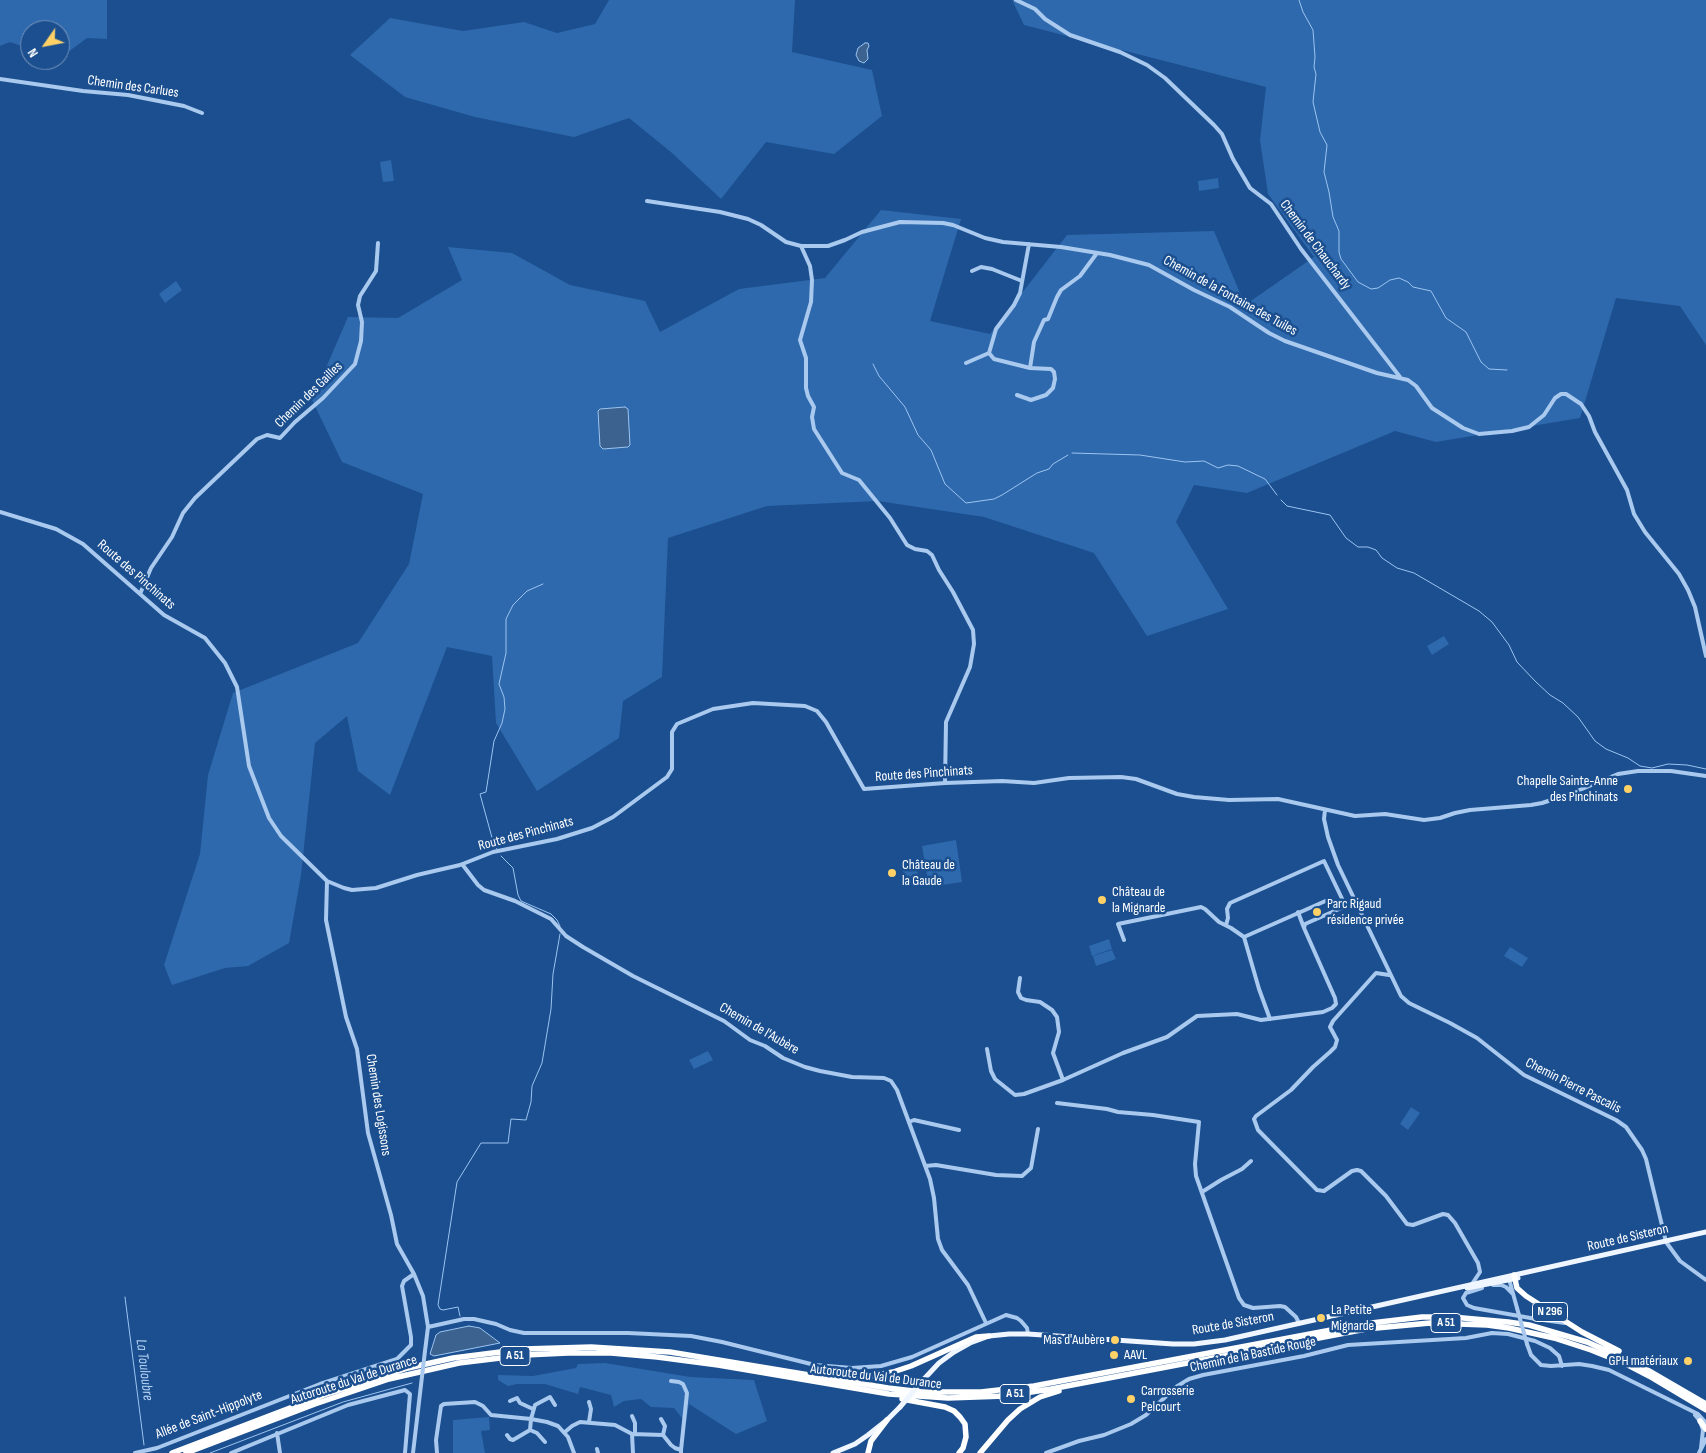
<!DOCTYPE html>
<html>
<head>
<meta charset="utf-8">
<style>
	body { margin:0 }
	#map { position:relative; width:1706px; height:1453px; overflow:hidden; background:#1b4f8f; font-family:"Sofia Sans Condensed",sans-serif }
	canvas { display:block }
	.north { position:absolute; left:20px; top:20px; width:50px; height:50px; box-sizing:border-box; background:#1b4f8f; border:1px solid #7695bc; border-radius:50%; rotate:237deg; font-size:14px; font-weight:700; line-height:20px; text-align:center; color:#fff }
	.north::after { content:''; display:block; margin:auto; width:18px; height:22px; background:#ffd166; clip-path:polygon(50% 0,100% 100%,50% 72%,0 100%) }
</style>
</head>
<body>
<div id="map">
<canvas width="1706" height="1453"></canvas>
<div class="north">N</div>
</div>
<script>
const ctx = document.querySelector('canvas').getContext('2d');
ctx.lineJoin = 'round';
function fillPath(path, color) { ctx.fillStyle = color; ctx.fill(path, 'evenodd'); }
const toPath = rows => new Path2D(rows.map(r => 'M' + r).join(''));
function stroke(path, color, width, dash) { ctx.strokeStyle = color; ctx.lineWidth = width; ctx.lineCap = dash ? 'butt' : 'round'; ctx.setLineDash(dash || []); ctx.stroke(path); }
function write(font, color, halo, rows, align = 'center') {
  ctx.font = font + ' "Sofia Sans Condensed",sans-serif'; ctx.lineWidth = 5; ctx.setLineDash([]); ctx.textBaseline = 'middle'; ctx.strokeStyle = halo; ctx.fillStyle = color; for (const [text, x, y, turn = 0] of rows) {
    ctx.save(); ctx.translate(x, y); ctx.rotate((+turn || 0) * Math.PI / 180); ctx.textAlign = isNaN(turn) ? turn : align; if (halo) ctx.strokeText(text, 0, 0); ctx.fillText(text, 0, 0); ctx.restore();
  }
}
fillPath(toPath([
	[0,0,107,0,107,39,87,38,60,58,60,30,30,30,30,49,10,42,0,46],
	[609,0,795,0,792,52,872,70,882,116,834,154,766,142,721,199,672,153,629,118,574,137,475,117,405,97,350,55,390,18,463,31,524,22,557,33,595,24],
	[1012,0,1706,0,1706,345,1680,306,1616,298,1580,418,1436,442,1395,431,1247,493,1194,485,1176,522,1228,609,1147,636,1094,553,984,517,878,501,767,506,668,538,662,677,623,701,619,738,537,791,496,723,492,656,447,647,390,795,358,771,347,716,315,743,301,875,289,943,248,966,225,968,172,985,164,965,200,854,208,775,233,693,358,643,409,564,423,494,342,462,312,400,348,317,398,318,462,280,448,247,512,253,570,285,645,301,660,332,739,289,825,278,881,210,961,219,930,321,990,334,1067,235,1214,231,1245,305,1314,257,1268,194,1260,140,1266,87,1024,25],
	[391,160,394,181,383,182,380,162],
	[1218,178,1219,188,1199,191,1198,181],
	[176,281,182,290,165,303,159,294],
	[1444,636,1449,644,1432,655,1427,646],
	[956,840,962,882,929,887,922,846],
	[915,862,918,875,904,878,902,864],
	[1109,939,1112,949,1092,956,1089,946],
	[1510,947,1528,958,1522,967,1504,956],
	[1112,950,1116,959,1096,966,1093,956],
	[708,1051,713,1060,694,1069,689,1060],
	[1411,1107,1420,1113,1408,1130,1400,1124],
	[605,1363,690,1377,754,1380,767,1421,736,1434,689,1404,686,1423,674,1408,651,1407,641,1399,624,1401,614,1407,611,1395,580,1387,578,1394,545,1384,517,1384,508,1386,498,1380,498,1375,533,1376,576,1368,578,1364],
	[489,1417,490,1430,481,1431,485,1453,453,1453,453,1420]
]), '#2e69ad');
const water = toPath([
	[865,43,868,43,869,46,867,50,868,59,864,63,859,61,856,55,858,48,865,43],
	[625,407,628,409,630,445,628,447,603,449,600,446,598,411,600,409,625,407],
	[469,1326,480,1328,500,1343,434,1356,430,1354,436,1335,440,1332,469,1326]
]);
fillPath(water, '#3c6290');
stroke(water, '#9cc4f0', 1);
stroke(toPath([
	[1299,0,1303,12,1313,30,1315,57,1314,67,1316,74,1313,102,1320,132,1327,145,1324,172,1329,192,1333,217,1339,231,1339,252,1341,259,1358,282,1371,289,1378,288,1390,280,1399,278,1408,282,1413,287,1431,291,1446,318,1466,332,1481,362,1489,369,1507,370],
	[873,364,879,376,905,407,918,435,931,450,945,484,966,503,994,499,1002,495,1037,473,1049,469,1053,464,1068,455],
	[1072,453,1140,455,1185,462,1204,461,1218,468,1228,465,1238,466,1265,479,1277,495],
	[1281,500,1287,506,1330,515,1346,538,1358,547,1368,547,1376,550,1382,558,1397,568,1414,573,1479,611,1492,622,1509,645,1517,662,1536,682,1550,695,1563,703,1578,717,1595,741,1606,749,1628,758,1640,766,1652,768,1668,764,1687,765,1706,769],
	[497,849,494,845,480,794,486,792,494,741,502,723,505,709,504,697,499,684,506,653,506,619,513,605,527,591,543,584],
	[501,856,513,868,518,895,521,901,551,914,557,920,560,926],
	[125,1297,144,1445],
	[460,1316,458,1307,443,1310,440,1309,438,1305,457,1182,481,1143,508,1143,511,1119,526,1120,531,1102,532,1086,542,1063,551,1009,553,974,560,934],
	[210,1453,343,1402,412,1383]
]), '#9cc4f0', 1);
stroke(toPath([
	[1016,0,1035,9,1045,19,1070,35,1120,52,1147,65,1165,78,1214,125,1222,134,1233,159,1250,188,1271,204,1301,249,1400,377],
	[0,79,83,91,128,95,184,106,202,113],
	[647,201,720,212,748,219,761,225,786,242,801,246,828,246,845,240,862,232,900,222,943,223,953,225,985,238,1003,242,1061,247,1110,255,1149,265,1194,290,1230,307,1269,333,1285,341,1377,373,1408,380,1416,386,1432,408,1463,428,1479,434,1512,431,1529,427,1544,415,1555,398,1561,394,1566,394,1581,404,1589,416,1595,432,1627,490,1634,514,1645,532,1679,574,1688,590,1695,607,1706,656],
	[801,246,810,266,812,280,811,302,800,340,806,358,806,388,808,396,814,407,812,417,814,429,842,473,859,480,890,518,907,545,915,549,927,551,932,555,939,570,953,592,973,630,974,644,970,667,946,722,945,783],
	[972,271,981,267,992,269,1022,281],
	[966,363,989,353],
	[1030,368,1034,342,1044,320,1048,319,1057,297,1061,290,1080,276,1097,253],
	[1017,395,1031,400,1046,395,1053,388,1055,379,1054,372,1051,369,1030,368,994,359,989,353,996,329,1014,305,1020,293,1029,244],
	[0,512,56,529,83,544,164,615,205,638,225,663,237,687,249,766,269,818,281,836,327,881,344,888,352,890,376,888,417,875,460,865,493,852,557,839,592,828,613,817,667,777,672,769,672,732,677,724,713,709,753,703,805,706,817,711,826,722,864,789,945,783,1002,781,1034,783,1069,778,1121,777,1136,779,1177,794,1194,797,1229,800,1278,799,1355,816,1385,814,1424,820,1440,818,1455,813,1470,810,1531,805,1542,803,1570,794,1618,774,1638,771,1671,771,1706,776],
	[140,594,151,568,172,537,183,513,195,498,257,439,267,435,280,438,295,422,323,398,355,364,361,341,362,322,358,305,360,296,376,271,378,243],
	[1325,810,1324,819,1328,837,1338,865,1401,996,1409,1003,1450,1023,1477,1038,1524,1075,1616,1120,1626,1127,1642,1150,1646,1159,1666,1242,1680,1261,1706,1280],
	[462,864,478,885,484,890,515,901,551,919,566,936,583,947,633,976,724,1021,750,1040,765,1046,783,1058,805,1067,820,1071,852,1077,884,1078,891,1081,897,1090,930,1179,934,1198,938,1239,942,1250,968,1285,986,1323],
	[327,881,326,920,346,1017,357,1049,368,1133,391,1215,397,1244,414,1274,423,1296,428,1327,425,1351],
	[1298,912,1304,928],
	[1226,925,1228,918,1227,909,1230,903,1324,861,1346,907],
	[1124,940,1118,924,1201,907,1205,909,1219,922,1231,928,1244,937],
	[1389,975,1376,973,1333,1021,1330,1027,1337,1040,1335,1047,1330,1052,1313,1067,1291,1090,1256,1116,1254,1119,1258,1130,1317,1190,1324,1191,1352,1171,1357,1170,1361,1171,1386,1196,1407,1224,1413,1225,1443,1214,1448,1215,1455,1223,1478,1263,1480,1272,1472,1284],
	[1020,978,1018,992,1021,998,1026,1000,1040,1002,1052,1010,1057,1017,1059,1032,1053,1053,1063,1080],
	[1270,1019,1259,989,1244,937,1330,899,1335,911],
	[987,1049,991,1071,995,1079,1015,1095,1024,1094,1063,1080,1123,1053,1167,1037,1197,1016,1237,1014,1261,1020,1323,1012,1332,1008,1336,1004,1335,998,1304,928,1305,924,1355,902],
	[1057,1103,1107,1109,1118,1112,1153,1115,1199,1122,1195,1164,1196,1176,1239,1298,1244,1305,1253,1308,1280,1306,1285,1307,1296,1317,1299,1323],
	[909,1122,914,1120,959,1130],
	[925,1166,936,1165,996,1175,1022,1176,1031,1168,1038,1129],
	[1202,1192,1221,1180,1242,1169,1251,1161],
	[1509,1279,1517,1308],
	[1493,1285,1501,1285,1506,1287,1513,1294],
	[1482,1288,1466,1293,1463,1298,1467,1305,1474,1308,1536,1319,1565,1323],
	[428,1327,464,1319,474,1319,496,1324,510,1330,524,1333,628,1333,691,1336,722,1342,815,1365,852,1368,881,1366,912,1357,1006,1315,1017,1318,1021,1321,1027,1328,1028,1334],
	[1527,1344,1531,1355,1541,1365,1551,1366,1579,1364,1592,1366,1609,1370,1698,1414,1706,1423],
	[671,1381,679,1382,683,1384,687,1393,681,1450],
	[510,1401,517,1398,520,1403,533,1409],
	[589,1402,591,1409,589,1422],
	[1695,1415,1700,1421,1703,1430,1701,1448],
	[632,1416,635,1423,635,1434],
	[661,1419,665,1426,663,1435],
	[530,1430,537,1433,545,1442],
	[565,1432,572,1426,580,1422,615,1425,632,1434,663,1435,671,1445,675,1448,681,1450,681,1453],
	[277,1433,280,1453],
	[632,1434,633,1453],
	[507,1435,510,1439,513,1440,530,1430,531,1419,535,1405,550,1397,555,1405],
	[597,1449,598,1453],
	[135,1453,157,1448,320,1384,397,1359,411,1345,411,1337,402,1286,404,1281,414,1274],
	[231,1453,348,1405,405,1390,410,1394,405,1453],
	[413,1453,421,1385],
	[437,1453,436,1440,441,1406,444,1404,475,1402,483,1406,491,1415,531,1419,547,1422,558,1426,568,1437,574,1453],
	[1046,1453,1079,1441,1104,1435,1131,1424,1146,1415,1176,1387,1189,1379,1203,1375,1304,1356,1348,1345,1466,1338,1492,1333,1508,1334,1535,1341,1550,1348,1559,1356,1562,1366],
	[1699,1453,1706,1439]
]), '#a9c9ee', 4);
stroke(toPath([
	[1467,1288,1518,1278],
	[924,1379,939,1363,954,1352,970,1343,989,1336,1009,1334,1028,1334,1173,1344,1194,1344,1225,1340,1706,1232],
	[833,1453,855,1444,868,1435,887,1420,900,1407]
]), '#f0f6ff', 5);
stroke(toPath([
	[1514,1275,1517,1288,1526,1296,1582,1332,1619,1351],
	[831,1375,853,1377,872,1376,893,1372,911,1366,976,1337,989,1336],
	[902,1399,945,1407,954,1411,960,1417,965,1424,966,1437,963,1448,959,1453],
	[1700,1421,1706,1429],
	[172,1453,324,1395,408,1368,453,1358,524,1349,591,1347,670,1352,888,1388,922,1392,981,1392,1034,1386,1363,1324,1422,1317,1452,1317,1508,1322,1529,1325,1587,1342,1637,1364,1706,1404],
	[186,1453,315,1404,389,1379,459,1363,525,1355,568,1353,611,1353,657,1357,718,1365,889,1394,948,1398,1005,1396,1051,1389,1366,1329,1430,1323,1487,1325,1509,1328,1554,1338,1591,1350,1626,1364,1649,1376,1706,1410],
	[868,1453,871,1441,887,1420],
	[980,1453,1008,1420,1020,1409,1040,1397,1059,1391]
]), '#fff', 5.5);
stroke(toPath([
	[1517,1308,1527,1344],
	[421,1385,425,1351]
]), '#a9c9ee', 4);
stroke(toPath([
	[900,1407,924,1379]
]), '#f0f6ff', 5);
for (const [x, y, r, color] of [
	[1628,789,5,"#ffd166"],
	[892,873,5,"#ffd166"],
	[1102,900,5,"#ffd166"],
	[1317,912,5,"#ffd166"],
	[1321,1318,5,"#ffd166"],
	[1115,1340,5,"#ffd166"],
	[1114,1355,5,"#ffd166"],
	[1688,1361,5,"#ffd166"],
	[1131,1399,5,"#ffd166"]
]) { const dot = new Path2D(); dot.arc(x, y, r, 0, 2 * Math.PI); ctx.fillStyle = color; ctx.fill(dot); stroke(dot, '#1b4f8f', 2); }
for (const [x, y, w] of [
	[1550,1312,35],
	[1446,1323,30],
	[515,1356,30],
	[1015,1394,30]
]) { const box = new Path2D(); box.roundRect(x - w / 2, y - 9.5, w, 19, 4); ctx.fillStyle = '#1b4f8f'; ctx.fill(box); stroke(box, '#fff', 1); }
write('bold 12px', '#fff', null, [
	["N 296",1550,1312],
	["A 51",1446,1323],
	["A 51",515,1356],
	["A 51",1015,1394]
]);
write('14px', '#fff', '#1b4f8f', [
	["Chemin des Carlues",133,87,8],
	["Chemin de Chauchardy",1315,245,53],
	["Chemin de la Fontaine des Tuiles",1230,296,29],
	["Chemin des Gailles",309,395,-44],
	["Route des Pinchinats",136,575,41],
	["Route des Pinchinats",924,774,-4],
	["Route des Pinchinats",526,834,-15],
	["Chemin de l'Aubère",759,1029,30],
	["Chemin Pierre Pascalis",1573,1086,27],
	["Chemin des Logissons",378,1105,81],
	["Route de Sisteron",1628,1238,-13],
	["Route de Sisteron",1233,1324,-10],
	["Chemin de la Bastide Rouge",1253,1355,-12],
	["Autoroute du Val de Durance",876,1377,7],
	["Autoroute du Val de Durance",354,1380,-18],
	["Allée de Saint-Hippolyte",209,1415,-21]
]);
write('14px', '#fff', '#1b4f8f', [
	["Chapelle Sainte-Anne",1618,781,"right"],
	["des Pinchinats",1618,797,"right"],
	["Château de",902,865],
	["la Gaude",902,881],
	["Château de",1112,892],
	["la Mignarde",1112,908],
	["Parc Rigaud",1327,904],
	["résidence privée",1327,920],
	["La Petite",1331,1310],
	["Mignarde",1331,1326],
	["Mas d'Aubère",1105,1340,"right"],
	["AAVL",1124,1355],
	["GPH matériaux",1678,1361,"right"],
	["Carrosserie",1141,1391],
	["Pelcourt",1141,1407]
], 'left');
write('italic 15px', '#b5d3f5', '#1b4f8f', [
	["La Touloubre",144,1370,83]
]);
</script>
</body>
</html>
